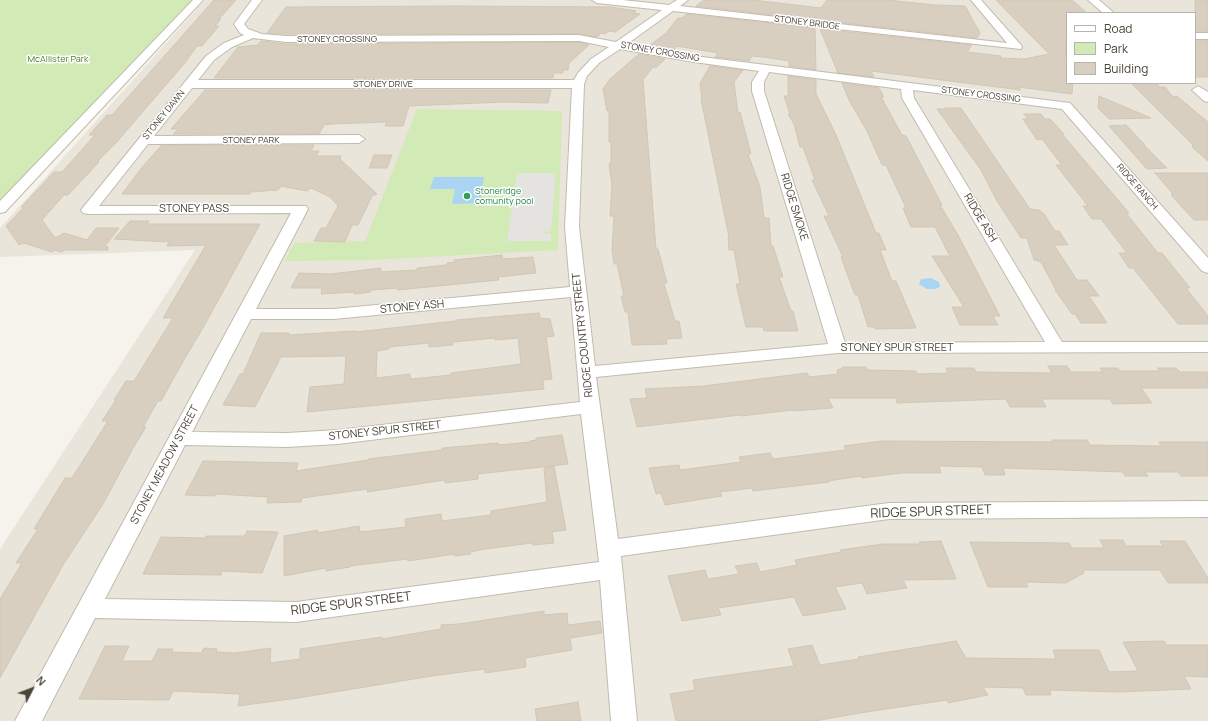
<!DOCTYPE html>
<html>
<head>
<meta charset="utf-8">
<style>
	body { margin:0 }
	#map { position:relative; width:1208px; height:721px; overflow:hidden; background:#f6f3ec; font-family:Manrope,sans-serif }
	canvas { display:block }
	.legend { position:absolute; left:1066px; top:12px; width:130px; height:72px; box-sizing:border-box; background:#fff; border:1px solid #b7b4b0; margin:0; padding:5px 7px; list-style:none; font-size:12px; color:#4b4439 }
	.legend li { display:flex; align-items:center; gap:8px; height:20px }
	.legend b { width:20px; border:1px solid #b7b4b0 }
	.north { position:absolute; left:12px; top:669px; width:40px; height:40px; -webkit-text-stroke:3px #fff; paint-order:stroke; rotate:48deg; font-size:11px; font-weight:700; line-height:16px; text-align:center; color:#4b4439 }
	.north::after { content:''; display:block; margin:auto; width:14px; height:18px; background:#4b4439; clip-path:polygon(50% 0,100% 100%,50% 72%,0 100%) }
</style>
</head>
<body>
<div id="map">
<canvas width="1208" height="721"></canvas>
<ul class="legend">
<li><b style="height:5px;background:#fff"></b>Road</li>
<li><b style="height:11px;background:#d2eab5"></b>Park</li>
<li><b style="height:11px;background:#d8cfc1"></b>Building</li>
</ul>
<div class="north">N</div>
</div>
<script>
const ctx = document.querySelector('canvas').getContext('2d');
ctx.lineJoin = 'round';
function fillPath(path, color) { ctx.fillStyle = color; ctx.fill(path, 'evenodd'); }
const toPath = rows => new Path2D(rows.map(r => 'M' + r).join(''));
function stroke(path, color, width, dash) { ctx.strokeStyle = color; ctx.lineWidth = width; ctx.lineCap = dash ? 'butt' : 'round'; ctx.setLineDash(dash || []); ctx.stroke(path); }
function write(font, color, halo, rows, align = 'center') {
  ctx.font = font + ' Manrope,sans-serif'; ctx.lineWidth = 3; ctx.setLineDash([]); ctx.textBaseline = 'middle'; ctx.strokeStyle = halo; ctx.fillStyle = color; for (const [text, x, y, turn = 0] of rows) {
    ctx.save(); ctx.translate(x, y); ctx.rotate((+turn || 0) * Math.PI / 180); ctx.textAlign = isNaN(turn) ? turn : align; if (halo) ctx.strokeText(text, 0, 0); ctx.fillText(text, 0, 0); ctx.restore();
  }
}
fillPath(toPath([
	[205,0,1208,0,1208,721,0,721,0,549,195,250,0,257,0,228],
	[1067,13,1195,13,1195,83,1067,83]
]), '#eae5da');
fillPath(toPath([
	[0,0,195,0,0,202],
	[417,109,562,111,558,250,370,260,285,261,294,243,365,241]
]), '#d2eab5');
fillPath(toPath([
	[517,173,556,173,551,231,538,233,551,234,551,241,507,241]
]), '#e5e3e0');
fillPath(toPath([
	[434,177,484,177,480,203,452,204,455,189,430,189],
	[931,278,939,282,940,287,935,289,927,289,919,284,921,279]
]), '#a9d4f2');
const building = toPath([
	[214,0,236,0,219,19,221,19,215,26,219,26,202,46,197,46,184,64,115,144,97,162,99,162,68,195,64,195,42,220,55,238,64,233,87,240,96,228,119,228,105,246,108,247,108,250,65,250,61,252,55,250,52,252,24,243,19,245,6,226,24,207,21,207,54,172,62,172,95,135,89,135,107,115,112,115,214,0],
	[704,0,753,0,821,8,827,0,888,0,935,5,965,6,980,33,977,38,817,20,815,16,815,20,696,6,704,0],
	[996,0,1072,0,1087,13,1067,13,1065,64,1067,65,1067,83,1073,83,1072,94,1018,87,1021,90,871,71,874,77,838,73,820,29,972,45,967,52,1001,56,1000,58,1024,59,1049,54,996,0],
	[1195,0,1208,0,1208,32,1195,32,1195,0],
	[454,6,611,7,636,11,633,13,640,14,615,32,609,31,605,34,601,33,597,37,579,34,286,34,267,33,286,7,454,6],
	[687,14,815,28,816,70,789,66,789,61,763,57,752,56,749,61,715,57,718,53,677,46,673,51,649,46,666,33,678,18,682,18,687,14],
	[1195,40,1208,40,1208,77,1195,77,1195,40],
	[261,41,286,44,579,42,589,45,569,63,568,70,563,70,563,73,554,73,553,78,214,78,238,47,258,45,261,41],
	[639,54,665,59,657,67,653,67,643,80,656,249,658,249,667,283,664,283,665,287,675,321,679,321,682,338,666,339,667,344,632,345,628,312,625,312,621,296,624,296,617,264,614,264,612,250,614,216,610,216,612,185,609,164,611,163,611,142,609,142,609,111,607,111,603,89,610,79,639,54],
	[710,66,743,70,734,82,738,113,740,112,751,154,748,154,760,187,764,218,769,218,771,246,773,246,783,277,779,277,791,311,793,311,798,331,764,331,763,327,746,327,736,284,740,284,734,250,729,250,728,237,729,237,701,99,702,99,700,83,710,66],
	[788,76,816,80,816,94,836,135,876,233,879,233,886,250,880,250,892,281,896,281,916,328,875,329,874,327,868,327,858,295,855,295,841,257,843,257,824,216,829,216,812,180,815,180,803,147,800,147,794,124,788,114,790,114,784,96,788,96,788,76],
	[842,83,879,88,884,97,881,97,902,135,906,136,942,205,940,205,958,235,1000,316,993,316,998,325,960,325,952,307,964,307,932,256,950,256,935,227,911,227,903,208,906,208,886,165,882,165,867,131,849,100,842,83],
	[1131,83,1157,84,1160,87,1165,87,1172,96,1178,97,1208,122,1208,161,1192,147,1193,145,1131,83],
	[205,90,551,90,548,103,503,102,409,106,403,126,385,126,387,122,331,124,324,125,319,134,173,134,179,129,171,129,205,90],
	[1099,96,1151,118,1109,119,1098,108,1099,96],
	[945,108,961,108,1030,209,1039,210,1044,214,1055,231,1059,231,1068,245,1054,245,1077,280,1087,280,1099,296,1089,296,1107,323,1081,323,1075,314,1072,314,1055,290,1056,290,1041,262,1034,260,1027,238,1021,238,997,201,981,170,937,109,946,109,945,108],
	[1024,114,1041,114,1045,119,1050,119,1064,134,1062,134,1129,213,1126,213,1158,253,1162,253,1190,288,1186,288,1208,316,1208,324,1178,324,1133,268,1129,268,1119,253,1127,253,1101,219,1092,219,1083,206,1088,206,1056,165,1062,165,1042,139,1037,140,1023,119,1028,119,1024,114],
	[1126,125,1145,145,1144,145,1167,168,1147,169,1109,126,1126,125],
	[162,145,314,145,311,151,319,151,316,156,341,156,340,159,377,194,372,196,358,225,352,225,345,242,314,241,321,228,326,228,338,206,330,197,311,188,307,191,281,186,278,190,251,192,250,194,122,194,143,166,162,145],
	[374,155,392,155,387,168,369,168,374,155],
	[1155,173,1208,173,1208,220,1194,220,1171,195,1173,194,1155,173],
	[130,221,149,221,147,224,260,224,204,326,185,358,161,401,158,401,143,427,146,427,132,450,103,504,63,565,0,678,0,599,22,563,16,563,38,529,34,529,65,478,72,478,108,421,102,421,116,400,114,400,126,381,134,381,173,318,163,318,206,245,167,246,169,242,114,239,130,221],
	[502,255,503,259,533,257,536,273,498,277,499,280,398,290,398,288,371,290,371,292,354,294,354,292,321,294,322,288,291,288,299,273,331,274,381,268,381,272,417,270,417,268,447,265,447,263,455,262,454,260,502,255],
	[539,313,540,318,550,319,554,336,546,337,552,379,543,380,544,389,307,412,310,387,344,384,346,356,281,357,255,407,223,405,240,374,243,374,261,333,289,333,288,335,355,331,355,332,456,321,456,320,539,313],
	[495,338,495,340,518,338,521,364,451,373,451,375,411,379,410,374,376,378,377,351,389,349,389,347,429,343,429,347,453,345,453,342,495,338],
	[1048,366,1067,366,1071,372,1103,372,1100,368,1118,368,1120,371,1160,371,1157,368,1176,368,1180,372,1208,372,1208,388,1141,388,1152,403,1113,404,1110,399,1042,399,1046,407,1010,407,1006,399,897,403,896,398,828,398,833,408,793,411,793,410,741,416,740,415,637,427,630,399,647,398,645,389,703,386,807,373,809,377,838,374,837,370,843,368,842,367,866,367,867,370,916,371,917,374,948,373,946,368,974,368,976,372,1052,373,1048,366],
	[562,435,568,464,478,474,478,479,445,483,445,480,367,492,368,489,302,498,301,502,267,503,268,497,215,494,215,496,185,495,203,461,298,463,296,471,368,460,368,459,442,450,442,448,498,443,499,445,530,442,530,441,536,440,536,438,562,435],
	[1052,440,1087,440,1090,445,1161,446,1159,442,1208,442,1208,476,1181,476,1178,472,1145,472,1148,476,1125,476,1123,472,1003,468,1005,475,985,475,982,467,939,466,941,473,901,473,862,478,861,476,828,481,829,482,753,491,752,488,720,492,722,496,665,505,661,493,656,494,649,468,679,465,680,470,741,462,739,457,770,453,773,459,846,450,844,446,882,441,1053,442,1052,440],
	[554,466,566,530,552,532,554,543,533,545,532,543,485,549,470,552,471,554,455,556,455,554,408,561,408,559,350,566,350,567,326,571,326,568,284,576,284,536,318,530,318,533,359,526,360,532,406,527,405,519,441,514,442,521,491,515,491,511,547,502,544,468,554,466],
	[247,531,278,532,262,573,222,571,221,575,143,574,161,537,205,538,206,536,245,536,247,531],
	[1100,540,1123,540,1126,546,1163,546,1160,541,1185,541,1208,578,1208,583,1168,583,1160,570,1083,570,1084,573,1066,583,1026,582,1028,587,988,587,970,542,1069,543,1072,548,1104,548,1100,540],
	[941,541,956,579,903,580,907,588,867,594,862,583,835,587,846,609,803,616,794,597,718,608,721,615,682,621,668,576,705,570,708,579,739,574,735,566,757,563,760,572,797,565,795,560,841,552,840,550,883,544,920,544,919,542,941,541],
	[544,611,544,615,567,613,568,625,600,621,602,633,570,638,572,650,525,658,526,667,485,673,485,669,432,676,298,698,238,706,240,694,173,691,169,700,79,699,105,646,129,646,122,661,152,661,158,649,173,649,171,652,201,653,204,648,217,649,216,652,235,653,271,648,270,663,300,659,300,649,382,637,382,639,441,629,441,625,459,624,544,611],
	[956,641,966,658,1056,659,1053,650,1099,650,1109,672,1138,671,1123,642,1164,641,1167,645,1208,645,1208,677,1184,676,1191,689,1118,692,1050,690,1051,695,1026,695,1023,688,983,687,988,695,948,703,947,700,860,713,815,721,676,721,670,694,695,690,693,680,794,666,788,649,812,645,820,665,859,659,858,657,956,641],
	[578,702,581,721,537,721,535,709,578,702]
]);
fillPath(building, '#d8cfc1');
stroke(building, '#d3c7b4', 1);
const street = toPath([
	[193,0,203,0,5,212,0,213,0,201,193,0],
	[252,0,262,0,244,24,248,29,262,34,286,36,579,35,616,42,662,10,597,3,592,0,623,0,669,5,677,0,688,0,680,6,1007,43,971,0,981,0,1021,45,1022,47,1021,49,673,11,627,44,694,56,1070,103,1208,258,1208,273,1202,271,1062,109,913,90,914,98,1062,342,1208,342,1208,352,838,353,596,377,618,539,889,503,1208,501,1208,517,889,519,621,556,637,721,611,721,600,580,296,622,95,618,42,721,15,721,291,213,88,214,83,213,81,210,206,56,224,43,244,35,240,33,234,24,252,0],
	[253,38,286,42,579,41,609,47,591,59,578,73,574,80,198,80,214,60,232,47,253,38],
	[620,49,694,62,759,71,752,82,752,91,828,344,595,366,579,227,584,84,587,76,599,63,620,49],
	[769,72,901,89,902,98,1045,342,845,343,764,91,764,82,769,72],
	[192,88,572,88,565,227,570,287,333,309,256,309,308,209,306,206,99,206,148,144,359,143,365,139,359,135,154,136,192,88],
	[571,297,580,402,338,430,287,433,192,432,251,319,333,319,571,297],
	[581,414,599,562,296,602,105,599,185,445,287,447,338,444,581,414],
	[1088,0,1099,0,1114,13,1103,13,1088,0],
	[1195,33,1208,33,1208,39,1195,39,1195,33],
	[1198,86,1208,92,1208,102,1204,101,1192,90,1198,86]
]);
stroke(street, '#c2bbae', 2);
fillPath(street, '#fff');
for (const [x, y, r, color] of [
	[467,196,4,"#2e9e5b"]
]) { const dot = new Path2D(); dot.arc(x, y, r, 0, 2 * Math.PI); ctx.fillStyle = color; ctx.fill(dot); stroke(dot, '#fff', 1.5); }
write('9px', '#4b4439', '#fff', [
	["STONEY BRIDGE",807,23,7],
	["STONEY CROSSING",337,39],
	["STONEY CROSSING",660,52,10],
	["STONEY DRIVE",383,84],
	["STONEY CROSSING",981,95,7],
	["STONEY DAWN",164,115,-51],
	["STONEY PARK",251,140],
	["RIDGE RANCH",1137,187,49]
]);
write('9px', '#4a7f2a', '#fff', [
	["McAllister Park",58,59]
]);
write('9px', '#27864d', '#fff', [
	["Stoneridge",475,191],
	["comunity pool",475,201]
], 'left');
write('11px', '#4b4439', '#fff', [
	["RIDGE SMOKE",794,207,73],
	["STONEY PASS",194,209],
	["RIDGE ASH",980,218,59],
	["STONEY ASH",412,307,-5],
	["RIDGE COUNTRY STREET",583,335,-96],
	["STONEY SPUR STREET",897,348],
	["STONEY SPUR STREET",385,431,-6],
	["STONEY MEADOW STREET",165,465,-62]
]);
write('13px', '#4b4439', '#fff', [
	["RIDGE SPUR STREET",931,512,-2],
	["RIDGE SPUR STREET",351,604,-7]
]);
</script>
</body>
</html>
